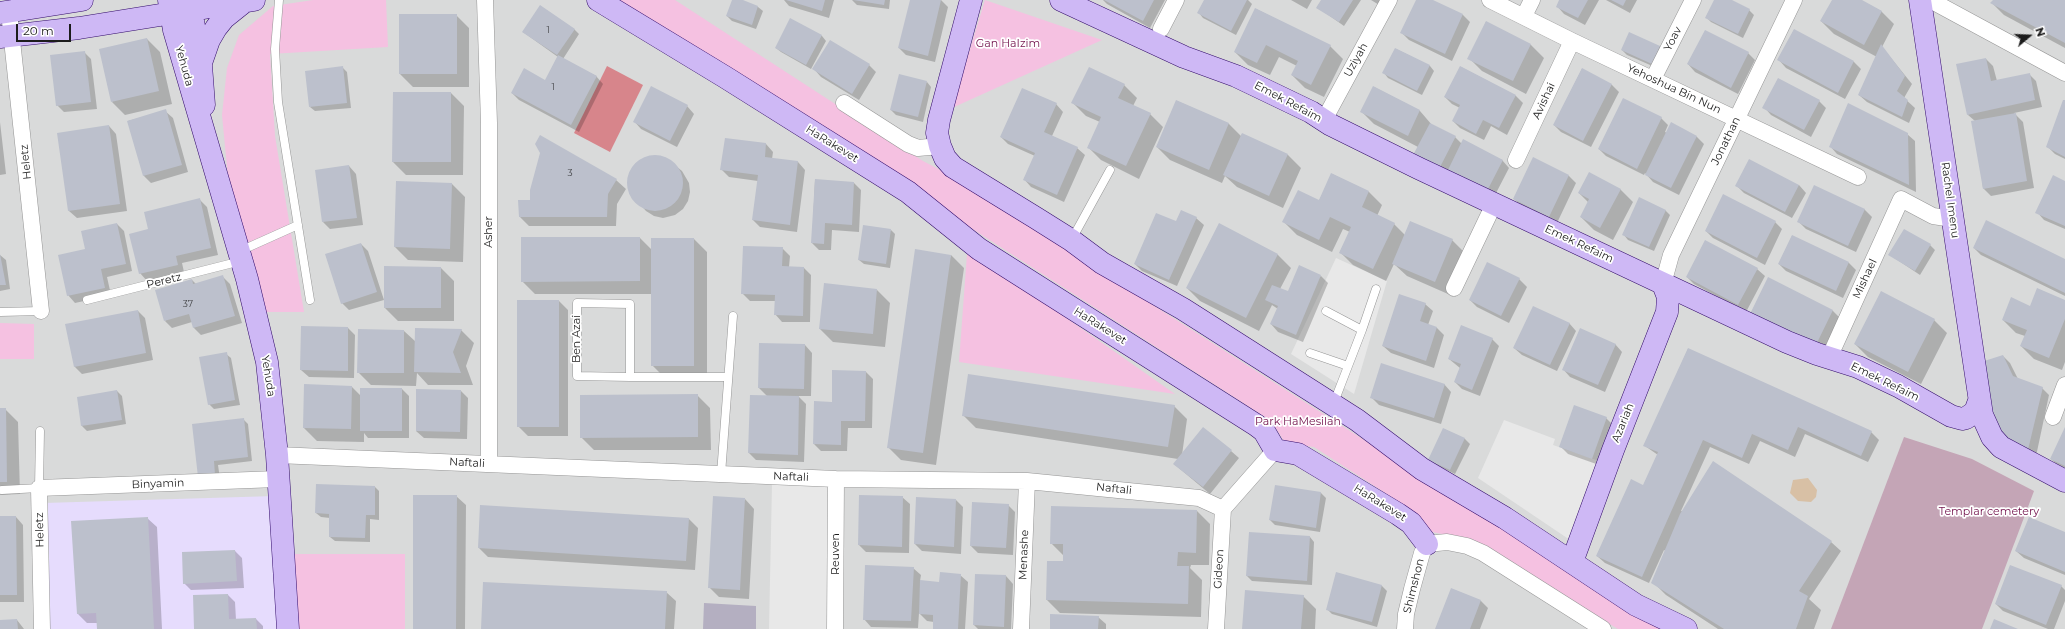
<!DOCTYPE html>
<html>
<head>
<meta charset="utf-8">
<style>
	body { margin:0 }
	#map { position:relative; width:2065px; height:629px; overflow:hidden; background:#e2e3ed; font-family:Montserrat,sans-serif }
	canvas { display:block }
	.north { position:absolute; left:2009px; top:16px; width:40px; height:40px; -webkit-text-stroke:3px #fff; paint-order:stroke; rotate:71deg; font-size:11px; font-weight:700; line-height:16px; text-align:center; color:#1c1c1c }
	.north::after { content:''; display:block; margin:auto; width:14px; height:18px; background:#1c1c1c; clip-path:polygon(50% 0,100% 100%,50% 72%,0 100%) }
	.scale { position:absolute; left:16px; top:24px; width:55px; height:18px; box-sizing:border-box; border:2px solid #1c1c1c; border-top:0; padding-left:5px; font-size:12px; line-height:14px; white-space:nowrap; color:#1c1c1c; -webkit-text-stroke:3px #fff; paint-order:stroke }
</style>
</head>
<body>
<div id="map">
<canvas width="2065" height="629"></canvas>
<div class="north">N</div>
<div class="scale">20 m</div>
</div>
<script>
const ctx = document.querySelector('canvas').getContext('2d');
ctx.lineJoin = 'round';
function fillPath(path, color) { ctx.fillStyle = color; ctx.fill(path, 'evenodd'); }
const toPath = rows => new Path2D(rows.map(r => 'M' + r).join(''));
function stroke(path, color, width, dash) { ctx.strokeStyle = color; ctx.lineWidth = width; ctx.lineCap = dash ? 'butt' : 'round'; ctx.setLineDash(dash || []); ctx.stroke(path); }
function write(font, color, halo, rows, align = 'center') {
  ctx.font = font + ' Montserrat,sans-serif'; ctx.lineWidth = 3.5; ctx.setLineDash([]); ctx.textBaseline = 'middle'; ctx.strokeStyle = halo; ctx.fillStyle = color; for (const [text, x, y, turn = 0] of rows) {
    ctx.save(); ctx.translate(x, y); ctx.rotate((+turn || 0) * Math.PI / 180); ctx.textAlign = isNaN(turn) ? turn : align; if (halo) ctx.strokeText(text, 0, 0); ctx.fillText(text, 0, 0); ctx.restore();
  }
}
fillPath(toPath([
	[0,0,2065,0,2065,629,0,629]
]), '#d9dada');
fillPath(toPath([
	[275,496,279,629,48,629,44,503]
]), '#e6dcfd');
fillPath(toPath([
	[704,603,756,606,756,629,703,629]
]), '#b4afc1');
fillPath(toPath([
	[1904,437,1972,459,2034,491,1982,629,1831,629]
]), '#c4a5b6');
fillPath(toPath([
	[313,0,386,0,388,47,270,54,275,136,304,312,262,312,231,209,222,115,227,68,239,35,273,6],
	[609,0,675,0,923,161,948,174,1494,523,1665,629,1618,629,1468,539,1427,531,1396,500,1314,447,1285,443,1277,430,1265,417,904,185],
	[985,0,1102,40,952,108],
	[967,254,1045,303,1175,394,959,362],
	[0,323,34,324,34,359,0,359],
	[295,554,405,554,405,629,295,629]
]), '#f5c1e1');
fillPath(toPath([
	[607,66,643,85,610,152,574,133]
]), '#d7858b');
fillPath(toPath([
	[1336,258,1387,281,1354,394,1291,354],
	[1504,420,1555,439,1553,445,1599,461,1570,540,1478,478],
	[772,484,831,485,827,629,769,629]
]), '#e8e8e8');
fillPath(toPath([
	[1808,478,1817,490,1816,497,1811,502,1798,501,1790,493,1793,480]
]), '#d8c0a5');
fillPath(toPath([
	[733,0,740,0,758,7,763,11,756,29,732,21,727,16],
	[784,0,834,0,829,18,789,6],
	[852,0,890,0,889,9,857,5],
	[911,0,941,0,948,7,935,62,906,55,899,48],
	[1103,0,1165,0,1150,28,1107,4],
	[1205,0,1248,0,1252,4,1236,35,1203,18,1199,13],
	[1291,0,1312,0,1307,9],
	[1322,0,1361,0,1344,26,1317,7],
	[1371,0,1384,0,1381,6],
	[1417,0,1431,0,1463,15,1470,22,1452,61,1409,40,1402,33],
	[1560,0,1599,0,1585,25,1564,14,1557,6],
	[1606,0,1637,0,1630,13],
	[1715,0,1729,0,1749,10,1754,15,1743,38,1711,22,1706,17],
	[1833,0,1860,0,1881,11,1894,24,1882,47,1912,84,1904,98,1915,108,1909,123,1867,102,1859,95,1877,57,1834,34,1821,21],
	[1995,0,2065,0,2065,48,2004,15,1992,3],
	[1256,9,1330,46,1343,59,1324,97,1305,88,1292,75,1297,66,1279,57,1270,75,1248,65,1235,52],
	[456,15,469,28,469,87,413,87,400,74],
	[791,20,822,36,826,41,811,69,781,52,776,48],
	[1486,22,1531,45,1544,58,1526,94,1482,71,1469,58],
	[574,29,579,34,563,59,596,76,603,84,579,132,519,100,512,93,546,81,558,57,523,32],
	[1794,30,1854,62,1861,69,1845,99,1786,68,1779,60],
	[147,39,160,52,172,104,125,115,112,102],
	[1660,46,1665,51,1657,68,1627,55,1622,50],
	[1396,49,1430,66,1434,71,1422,95,1388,78,1384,73],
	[84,52,91,59,97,109,64,112,57,105],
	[1748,53,1755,60,1738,94,1695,72,1688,64],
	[1986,59,1993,66,1997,81,2029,74,2036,81,2042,107,2014,113,2023,122,2034,188,1991,196,1983,188,1975,121,1968,115],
	[869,65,876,72,859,100,821,77,814,69],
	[342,67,347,72,351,108,315,111,310,107],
	[1461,67,1516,96,1523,103,1507,135,1491,126,1484,140,1460,128,1453,121,1460,108,1452,104,1445,97],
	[1582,69,1612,85,1619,92,1591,147,1561,132,1554,125],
	[927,82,931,87,923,122,896,115,891,110],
	[1124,85,1137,98,1133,106,1150,114,1163,127,1139,179,1101,160,1088,147,1100,122,1086,116,1073,103],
	[1374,87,1420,111,1432,125,1455,137,1462,144,1502,160,1509,168,1494,197,1451,183,1418,147,1374,124,1361,111],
	[451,93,464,106,463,175,406,175,393,162],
	[1177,101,1229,124,1241,136,1242,134,1288,155,1301,168,1283,208,1237,187,1225,176,1222,183,1170,160,1157,147],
	[1819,101,1826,108,1811,137,1771,115,1764,107],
	[2065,102,2065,159,2055,154,2048,147],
	[1056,104,1063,112,1052,136,1077,148,1085,155,1064,202,1031,187,1024,179,1035,156,1008,144,1001,137],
	[687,106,694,114,677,147,641,129,634,121],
	[165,111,173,118,188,172,151,183,144,176,128,121],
	[1661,118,1668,125,1665,132,1667,133,1671,124,1697,137,1704,144,1679,195,1653,182,1645,173,1644,175,1606,156,1599,149],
	[0,122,6,174,0,175],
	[109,126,116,134,127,211,77,218,69,211],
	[1907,134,1915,141,1916,192,1837,154,1830,146],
	[540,136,616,180,626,189,617,204,616,226,529,226,520,217,532,201,542,152],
	[726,139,766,144,773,152,772,159,798,162,805,170,797,232,760,227,753,220,758,181,729,177,721,169],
	[657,156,666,158,682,171,689,183,690,192,688,201,683,209,675,215,663,218,654,216,646,211,630,193,628,184,630,175,634,166,648,157],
	[1534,159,1569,176,1576,183,1557,223,1522,206,1514,199],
	[349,166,356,174,363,225,330,229,323,222],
	[1332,174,1369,192,1382,205,1377,216,1394,224,1405,235,1452,240,1465,253,1448,294,1407,276,1394,264,1386,281,1353,265,1340,252,1350,232,1343,229,1332,252,1297,235,1284,222,1319,201],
	[815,180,854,183,861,190,859,232,832,230,831,250,819,250,812,243],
	[397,182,452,184,465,197,463,262,408,260,395,247],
	[2065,182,2065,229,2044,220,2037,212],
	[1799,185,1806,193,1792,218,1744,193,1737,186],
	[1620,189,1633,202,1613,240,1594,230,1581,217,1589,203,1579,193],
	[200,200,207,207,218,255,182,263,184,272,147,281,140,273,149,230],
	[1864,209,1872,217,1856,252,1806,229,1799,222],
	[1665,210,1670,215,1654,251,1628,240,1624,235],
	[1196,218,1204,225,1177,286,1142,271,1135,264,1176,223],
	[1775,222,1782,229,1765,265,1713,238,1706,231],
	[117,224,124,231,132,271,107,277,111,295,75,303,68,295,86,250],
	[1219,225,1278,255,1291,268,1280,289,1289,293,1321,276,1328,283,1303,342,1278,332,1271,324,1278,309,1272,305,1259,331,1200,301,1187,288],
	[891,230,895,234,890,268,864,264,859,260],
	[1792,236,1849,263,1856,270,1843,298,1786,271,1779,264],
	[640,238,652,250,694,239,707,252,707,378,665,378,652,365,652,294,535,294,522,281],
	[361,244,368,251,384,300,349,310,342,303],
	[1930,245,1935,250,1920,275,1890,255],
	[782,248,790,256,789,267,804,268,811,275,810,322,782,322,775,314,775,301,750,301,742,293],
	[1974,248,2065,260,2065,296,1981,255],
	[0,255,6,260,10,289,0,291],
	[951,255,964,268,936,465,901,460,888,447],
	[1488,264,1519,279,1527,287,1509,323,1477,307,1470,300],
	[385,267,441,268,454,281,454,321,398,321,385,308],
	[1757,269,1765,276,1746,312,1694,284,1687,277],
	[223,277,230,284,242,323,201,335,194,328,192,322,172,328,165,321,192,280,196,284],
	[1768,278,1833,311,1840,318,1822,353],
	[877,290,890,303,885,347,833,342,820,329],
	[559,301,568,310,568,436,528,436,518,426],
	[2065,301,2065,362,2062,370,2034,359,2021,346,2025,336,2016,333,2003,320,2031,307],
	[1425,304,1433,311,1428,325,1437,328,1444,335,1434,368,1391,353,1383,346],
	[138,311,145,318,153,360,82,374,75,367,66,325],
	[1934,320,1947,333,1921,384,1868,357,1855,344],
	[1569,323,1576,331,1557,371,1522,355,1514,348],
	[302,327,348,328,355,335,354,378,309,377,301,370],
	[461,330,474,343,466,366,473,385,428,385,417,373,416,386,371,385,358,372,404,331,416,342],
	[1492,339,1499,346,1480,396,1462,389,1455,382,1460,368,1449,359],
	[760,344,805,345,812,353,811,396,798,396,806,404,804,462,756,460,749,453,767,396,759,388],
	[1615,344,1622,352,1605,392,1570,377,1563,369],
	[1688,349,1871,432,1879,440,1868,462,1805,434,1795,457,1760,441,1749,464,1710,447,1681,511,1831,542,1841,551,1809,599,1821,610,1814,629,1718,629,1666,595,1653,582,1666,551,1664,550,1649,583,1605,563,1597,556,1644,486,1658,455,1645,446],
	[226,354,231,358,240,405,214,409,209,404],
	[2003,356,2010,363,2018,379,2042,388,2049,395,2035,461,2014,450],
	[866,372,873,379,872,428,848,428,847,451,821,451,814,444,833,403],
	[1444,384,1451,392,1441,424,1379,405,1371,397],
	[352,387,361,396,402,389,409,396,409,438,368,438,364,433,364,442,317,441,304,428],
	[117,391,122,396,126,424,87,431,82,426,78,398],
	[461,391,468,398,467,439,424,438,416,431],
	[697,395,710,408,711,450,594,450,581,437],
	[1174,406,1187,419,1182,455,1231,451,1239,458,1210,494,1174,464,1178,459,976,428,963,415],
	[0,409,5,409,18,422,20,494,0,495],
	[1606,418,1613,425,1599,465,1568,454,1560,446],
	[243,419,248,424,252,461,218,465,220,479,199,476],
	[1444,429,1465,439,1470,444,1455,474,1434,464,1430,460],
	[2065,430,2065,472,2051,459],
	[1276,486,1321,493,1326,498,1320,532,1275,525,1270,520],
	[375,487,379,491,379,520,370,519,370,542,335,541,330,537,330,518,321,517,316,513],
	[456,496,466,505,465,629,414,629],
	[902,497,910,504,909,553,866,552,859,545],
	[745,499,754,509,749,599,719,597,709,587],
	[956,500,963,507,961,554,922,551,915,544],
	[1008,505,1015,512,1013,555,978,553,971,546],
	[1197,511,1210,524,1209,565,1191,565,1190,568,1202,580,1201,617,1060,613,1047,600,1064,562,1064,556,1051,543],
	[0,517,16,517,23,525,24,602,0,602],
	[147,518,157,527,162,629,89,629,98,629,98,623,87,623,78,614,73,522],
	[688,518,698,528,695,570,488,557,479,548],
	[2065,533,2065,575,2024,558,2016,551],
	[1310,537,1314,542,1312,585,1252,581,1247,576],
	[235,551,242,558,244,588,191,590,184,583],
	[913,568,921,575,920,581,940,583,960,575,968,582,965,629,934,629,934,622,927,621,919,613,918,628,871,627,864,619],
	[1337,573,1382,586,1387,591,1377,627,1332,614,1327,609],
	[976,575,1006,576,1013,584,1011,629,978,629,974,625],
	[2061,586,2065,590,2065,601,2054,629,2048,629,2003,611,1996,604],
	[1452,589,1481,601,1488,608,1480,629,1436,629],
	[666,592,676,601,674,629,482,629],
	[228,595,235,602,236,620,256,619,263,626,263,629,195,629],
	[1303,596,1316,609,1315,629,1243,629],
	[1098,617,1106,624,1106,629,1051,629],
	[17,620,24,629,0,629,0,621]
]), '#0003');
fillPath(toPath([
	[732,0,743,0,758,6,752,25,726,16],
	[786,0,825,0,822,11],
	[853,0,885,0,884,5],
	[910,0,941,0,928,56,898,48],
	[1104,0,1154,0,1143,21],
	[1204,0,1247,0,1231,31,1197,13],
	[1321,0,1353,0,1339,22,1316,8],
	[1416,0,1433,0,1463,14,1445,54,1400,33],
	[1559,0,1588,0,1578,18,1556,7],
	[1611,0,1626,0,1623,6],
	[1714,0,1732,0,1750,9,1738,34,1705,18],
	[1832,0,1862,0,1882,11,1864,45,1820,21],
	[1993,0,2065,0,2065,43,1990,3],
	[540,5,575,29,557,55,522,32],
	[1255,8,1331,45,1311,85,1291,75,1298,61,1266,45,1257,63,1234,52],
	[399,14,457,14,457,74,399,74],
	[790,18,822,35,806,65,775,48],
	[1486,21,1531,44,1513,81,1467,59],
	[1794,29,1854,61,1838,93,1777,60],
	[1705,30,1749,52,1731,88,1687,64],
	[1629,32,1660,46,1652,64,1621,50],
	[147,38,159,91,111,102,99,49],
	[830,40,870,64,852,94,812,69],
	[1881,44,1905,76,1897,91,1908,100,1902,117,1858,95],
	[1395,48,1430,65,1417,91,1382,73],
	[85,51,91,102,56,106,50,55],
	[558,55,597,76,571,125,511,93,524,68,545,80],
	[1986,58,1991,81,2030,73,2035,100,1967,115,1956,64],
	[343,66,347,103,309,107,305,71],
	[1460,66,1516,95,1499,128,1483,120,1476,134,1452,121,1460,105,1444,97],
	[1089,67,1125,84,1118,98,1151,113,1126,166,1087,148,1101,117,1071,103],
	[1582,68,1612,84,1583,141,1553,125],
	[899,74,927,81,918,117,890,110],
	[1778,78,1820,100,1804,130,1762,108],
	[651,86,688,105,670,141,633,122],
	[1373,86,1420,110,1408,136,1360,112],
	[1022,88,1057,103,1044,132,1078,147,1057,195,1023,180,1035,153,1000,137],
	[393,92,451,92,451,162,392,162],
	[1623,98,1662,117,1637,169,1598,149],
	[1176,100,1229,123,1209,170,1156,147],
	[2063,100,2065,100,2065,157,2046,147],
	[1848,103,1908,133,1909,185,1829,147],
	[166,109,182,165,143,176,127,121],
	[2016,113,2027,181,1983,189,1971,121],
	[1671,122,1697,136,1671,188,1645,175],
	[1430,123,1456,136,1438,171,1412,157],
	[109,125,120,204,68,211,57,133],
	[1242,133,1288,154,1269,196,1223,175],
	[540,135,617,179,608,194,607,217,519,217,518,200,530,200,530,190,540,153,535,144],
	[725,138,766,143,765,157,798,161,790,225,752,220,758,175,720,170],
	[1463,139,1503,160,1487,191,1448,170],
	'627 183a28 28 0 1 1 56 0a28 28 0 1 1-56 0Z',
	[1533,157,1569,175,1549,217,1513,199],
	[1749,159,1799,185,1785,212,1735,186],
	[349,165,357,218,322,222,315,170],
	[1589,172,1621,189,1600,228,1580,217,1589,199,1578,193],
	[1331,173,1369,191,1362,207,1395,223,1373,269,1339,253,1351,227,1330,217,1319,240,1282,222,1298,190,1319,200],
	[2053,175,2065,181,2065,226,2035,213],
	[815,179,854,182,852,225,825,223,824,244,811,243],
	[396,181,452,183,450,249,394,247],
	[1814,185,1865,209,1848,246,1797,222],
	[1723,194,1776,221,1757,258,1705,231],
	[1639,197,1666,210,1649,247,1622,235],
	[200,198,211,248,176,256,178,265,139,274,129,234,148,229,144,212],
	[1181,210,1197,217,1169,280,1134,264,1156,213,1176,221],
	[1986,220,2065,259,2065,293,1973,248],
	[1410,221,1453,239,1435,282,1392,264],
	[117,223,126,264,101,269,105,288,67,296,58,255,85,249,81,231],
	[1219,223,1278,254,1246,318,1186,288],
	[863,225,891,229,886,264,858,260],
	[1904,229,1931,244,1915,271,1888,255],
	[1792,235,1849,262,1836,291,1778,264],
	[521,237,640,237,640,281,521,282],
	[651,238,694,238,694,366,651,366],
	[1705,240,1758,268,1738,305,1686,277],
	[361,243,377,292,341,304,325,254],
	[743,246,783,247,782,266,804,267,803,316,774,315,775,295,741,294],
	[915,249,951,255,923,453,887,448],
	[0,254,6,285,0,285],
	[1487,262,1520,278,1501,316,1469,300],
	[1299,265,1321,275,1296,335,1270,324,1278,306,1265,300,1272,285,1288,291],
	[384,266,441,267,441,308,384,308],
	[223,275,235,316,193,328,189,314,164,321,155,290,192,279,193,284],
	[1768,277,1833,310,1815,347,1750,314],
	[824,283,877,289,873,334,819,329],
	[2037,288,2065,300,2065,319,2049,358,2020,346,2027,330,2002,320,2011,297,2030,306],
	[1881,291,1935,319,1908,372,1854,344],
	[1399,294,1426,303,1420,321,1437,327,1426,361,1382,346],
	[517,300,559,300,559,427,517,427],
	[1533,306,1570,323,1550,365,1513,348],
	[138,310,146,353,74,367,65,324],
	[1461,325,1493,338,1472,390,1454,382,1461,364,1448,359],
	[301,326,348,327,348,371,300,370],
	[415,328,462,329,453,352,461,373,414,372],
	[1580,328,1616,344,1598,385,1562,370],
	[358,329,404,330,404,373,357,373],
	[759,343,805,344,804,389,758,388],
	[1688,348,1872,431,1861,456,1798,427,1788,450,1752,434,1742,458,1703,440,1642,577,1596,556,1631,479,1643,485,1658,452,1643,446],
	[227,352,235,400,208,405,199,357],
	[2003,355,2013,376,2043,387,2027,454,2005,443,1989,416,1978,363],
	[1381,363,1445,384,1434,418,1370,398],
	[832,370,866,371,865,421,841,421,841,445,813,444,814,401,832,402],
	[968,374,1175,405,1168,447,962,416],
	[304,384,352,386,351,429,303,428],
	[360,388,402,388,402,431,360,431],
	[416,389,461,390,460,432,416,431],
	[117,390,122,420,81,426,77,397],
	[698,394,698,437,580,438,580,395],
	[750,395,799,396,798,455,748,453],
	[1574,405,1607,417,1592,459,1559,447],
	[0,408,6,408,7,482,0,482],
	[244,418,248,457,214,461,215,475,198,477,192,424],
	[1203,427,1232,450,1203,487,1173,464],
	[2065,427,2065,466,2050,459],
	[1443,428,1465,438,1450,470,1428,460],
	[1713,461,1832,541,1799,591,1808,596,1796,629,1724,629,1651,583,1680,514],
	[316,484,375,486,375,515,366,515,365,538,329,537,329,514,315,513],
	[1275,485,1321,492,1316,528,1269,520],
	[413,495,457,495,456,629,413,629],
	[859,495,903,496,902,547,858,545],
	[713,496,745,498,740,590,708,588],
	[916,497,956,499,954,547,914,544],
	[972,502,1009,504,1006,548,970,546],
	[480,505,689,518,686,561,478,548],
	[1051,506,1197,510,1196,553,1178,552,1177,566,1189,566,1188,604,1046,600,1047,561,1063,561,1063,544,1050,544],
	[0,516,16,516,17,595,0,595],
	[148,517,154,629,97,629,96,613,77,614,71,521],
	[2029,517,2065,532,2065,572,2015,551],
	[1249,532,1310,536,1307,581,1246,576],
	[235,550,237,581,183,584,182,552],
	[865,565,914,567,911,621,863,620],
	[2010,565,2062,585,2046,625,1995,604],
	[940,572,961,574,958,629,933,629,933,615,919,614,920,580,939,582],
	[1336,572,1382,585,1372,622,1326,610],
	[975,574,1006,575,1004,627,973,625],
	[483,582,667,591,665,629,481,629],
	[1451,588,1481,600,1470,629,1435,629],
	[1245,590,1304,595,1301,629,1242,629],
	[228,594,229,619,256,618,257,629,194,629,193,595],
	[1050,614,1099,616,1098,629,1050,629],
	[17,619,18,629,0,629,0,620],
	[1994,619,2018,629,1990,629]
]), '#bcc0cc');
const lane = toPath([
	[279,0,275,49,278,102,310,300],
	[1072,239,1110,170],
	[240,251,298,225],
	[87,300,241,261],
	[1326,311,1362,330,1333,405],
	[0,312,41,311],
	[1362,330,1376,289],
	[1310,353,1348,366],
	[630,377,630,304,577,303,577,376,630,377,728,377],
	[721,474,733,316],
	[2,490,39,488,40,431]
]);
const street = toPath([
	[485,0,489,123,489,464],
	[1490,0,1572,41,1858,177],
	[1930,0,2065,73],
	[9,12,41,311],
	[1524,16,1532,0],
	[1161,29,1176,0],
	[1653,79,1693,0],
	[844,103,908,144,918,148,940,146],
	[1324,120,1389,0],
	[1516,160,1572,41],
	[1663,284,1671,255,1794,0],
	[1454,288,1494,204],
	[1829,358,1901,199,1933,216,1953,219],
	[2053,417,2065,385],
	[277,455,836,479,1027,481,1199,498,1223,509,1275,450],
	[42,629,39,488,277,479],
	[835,629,836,479],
	[1021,629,1027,481],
	[1216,629,1223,509],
	[1405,629,1406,614,1412,589,1422,553,1427,544,1447,542,1467,546,1483,553,1603,629]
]);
const secondary = toPath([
	[169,0,174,30,247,279,267,362,277,455,288,629],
	[182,0,191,10,201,65,204,105],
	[598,0,725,77,908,192,979,249,1256,425,1264,431,1275,450,1298,454,1398,514,1411,523,1427,544],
	[971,0,939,120,937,133,940,146,945,158,953,167,1036,218,1071,240,1102,263,1183,309,1357,420,1422,469,1505,518,1636,605,1686,629],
	[1061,0,1184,57,1236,76,1311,112,1331,125,1418,168,1787,342,1817,354,1858,367,1898,386,1951,416,1962,419,1966,418,1975,412,1979,401],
	[1920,0,1982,415,1992,437,2001,447,2065,481],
	[0,13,82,0],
	[0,37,79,28,254,0],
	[201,63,209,40,216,28,224,18,244,2],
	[1572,562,1613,450,1667,312,1668,297,1663,284]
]);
stroke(lane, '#969696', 9);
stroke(street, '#969696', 17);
stroke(secondary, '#330c6b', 23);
stroke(lane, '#fff', 8);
stroke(street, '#fff', 16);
stroke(secondary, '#ceb8f5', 22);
write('9px', '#444548', null, [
	["1",548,30],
	["1",553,87],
	["3",570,173],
	["37",188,304]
]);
write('11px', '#1c1c1c', '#fff', [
	["Yoav",1673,39,-63],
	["Uziyah",1356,60,-61],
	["Yehuda",184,66,74],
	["Yehoshua Bin Nun",1674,89,25],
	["Avishai",1544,101,-65],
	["Emek Refaim",1288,102,28],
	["Jonathan",1726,141,-64],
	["HaRakevet",832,144,32],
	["Heletz",26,162,-96],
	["Rachel Imenu",1950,200,82],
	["Asher",489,232,-90],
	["Emek Refaim",1579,244,25],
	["Mishael",1865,279,-65],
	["Peretz",164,281,-14],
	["HaRakevet",1100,326,32],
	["Ben Azai",577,339,-90],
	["Yehuda",268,376,81],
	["Emek Refaim",1885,382,26],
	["Azariah",1623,423,-68],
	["Naftali",467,463,3],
	["Naftali",791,477,2],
	["Binyamin",158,484,-2],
	["Naftali",1114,489,6],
	["HaRakevet",1380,503,32],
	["Heletz",40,530,-91],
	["Reuven",836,554,-90],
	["Menashe",1024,555,-88],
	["Gideon",1219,569,-87],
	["Shimshon",1414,586,-76]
]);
write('11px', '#72124c', '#fff', [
	["Gan HaIzim",1008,44],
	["Park HaMesilah",1298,422],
	["Templar cemetery",1989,512]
]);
</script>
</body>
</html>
